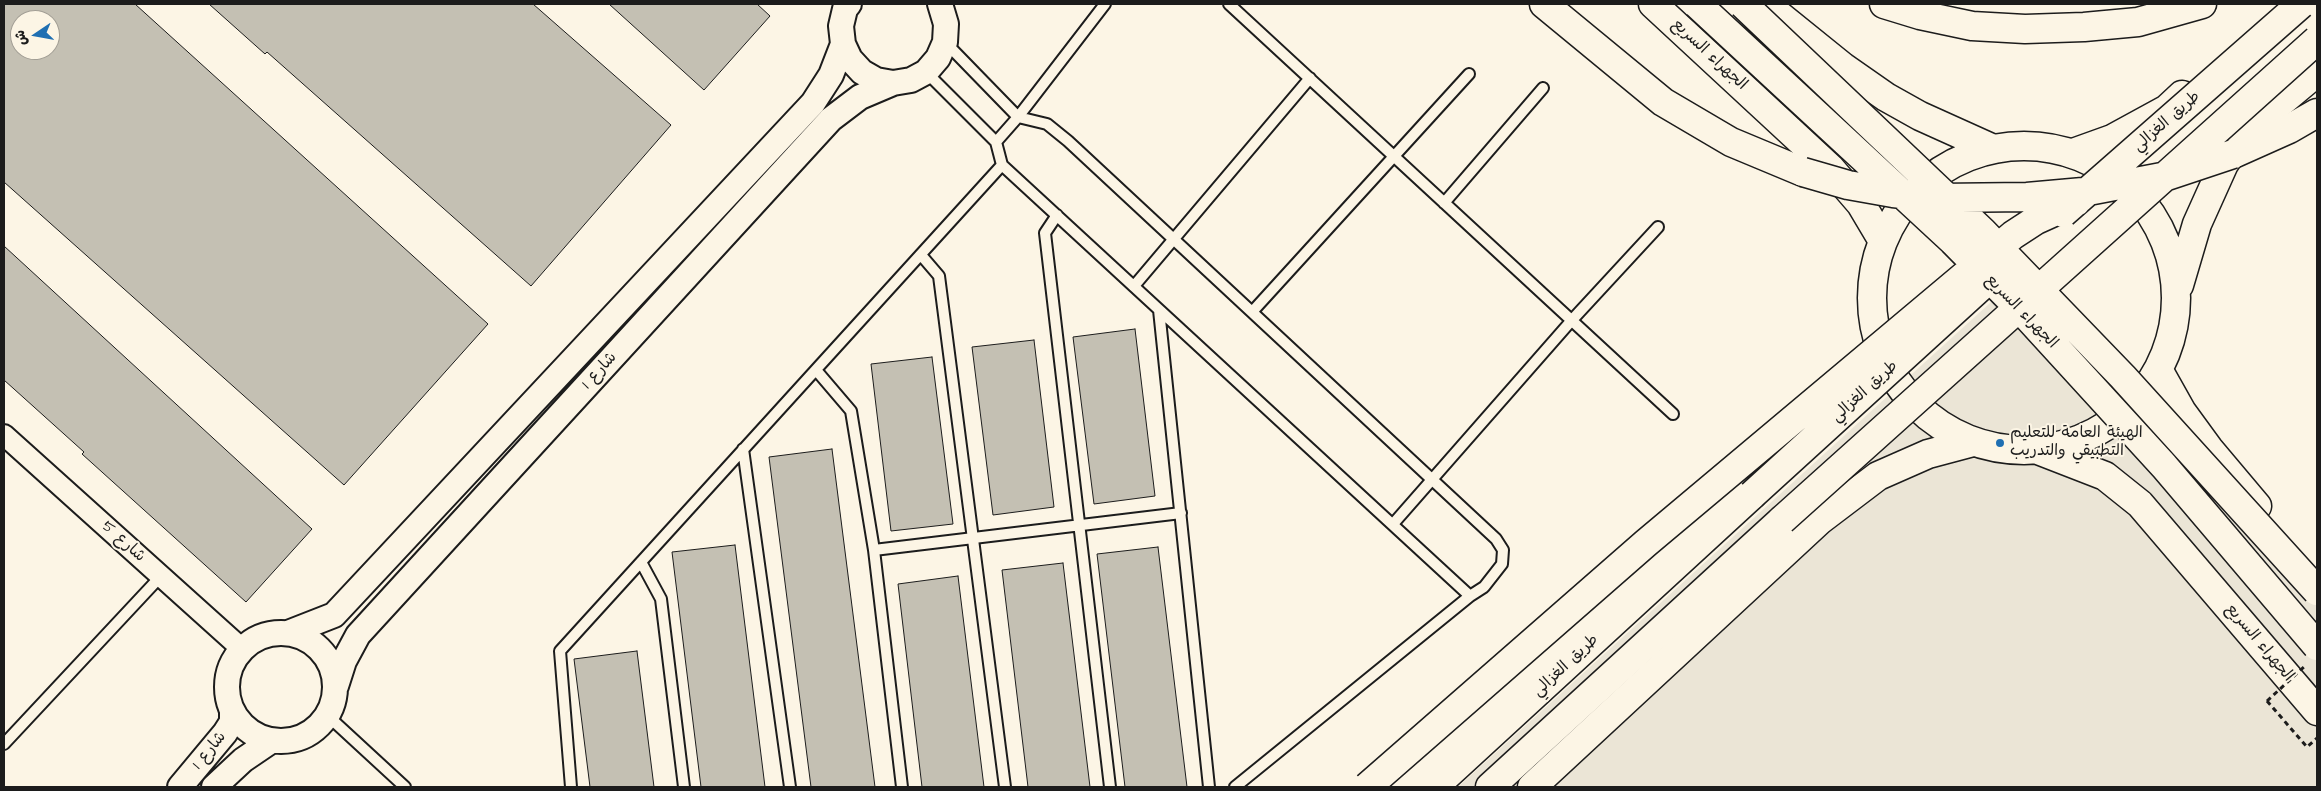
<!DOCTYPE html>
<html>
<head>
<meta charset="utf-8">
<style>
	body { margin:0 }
	#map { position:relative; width:2321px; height:791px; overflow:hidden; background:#fcf5e5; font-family:"Architects Daughter","Playpen Sans Arabic",sans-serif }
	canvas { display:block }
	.frame { position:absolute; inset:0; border:5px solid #1c1c1c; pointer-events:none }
	.north { position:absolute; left:10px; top:10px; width:50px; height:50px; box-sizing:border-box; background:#fcf5e5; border:1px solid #a29e95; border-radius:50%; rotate:258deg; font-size:14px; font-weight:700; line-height:20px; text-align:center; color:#1c1c1c }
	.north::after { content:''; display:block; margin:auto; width:18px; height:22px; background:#1f6fb2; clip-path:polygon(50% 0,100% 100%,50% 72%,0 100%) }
</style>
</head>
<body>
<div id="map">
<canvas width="2321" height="791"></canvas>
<div class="frame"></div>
<div class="north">ش</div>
</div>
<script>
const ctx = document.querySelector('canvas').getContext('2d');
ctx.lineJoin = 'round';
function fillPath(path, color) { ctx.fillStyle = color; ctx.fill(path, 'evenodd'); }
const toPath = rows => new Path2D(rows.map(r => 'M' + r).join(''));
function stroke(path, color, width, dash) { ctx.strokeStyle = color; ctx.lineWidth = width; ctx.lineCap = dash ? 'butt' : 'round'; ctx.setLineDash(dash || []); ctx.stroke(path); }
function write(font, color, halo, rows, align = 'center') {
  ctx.font = font + ' "Architects Daughter","Playpen Sans Arabic",sans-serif'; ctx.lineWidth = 4; ctx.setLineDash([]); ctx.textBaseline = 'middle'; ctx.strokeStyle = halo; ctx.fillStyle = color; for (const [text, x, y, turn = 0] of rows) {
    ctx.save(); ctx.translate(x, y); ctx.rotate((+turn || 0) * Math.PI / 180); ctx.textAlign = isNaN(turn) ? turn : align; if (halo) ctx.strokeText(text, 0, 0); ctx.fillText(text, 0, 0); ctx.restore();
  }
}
fillPath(toPath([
	[2012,283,2317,603,2317,787,1458,787]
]), '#ebe5d6');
const building = toPath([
	[4,4,135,4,488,324,344,485,4,182,4,4],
	[20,20,50,20,50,50,20,50,20,20],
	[209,4,533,4,671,125,531,286,267,52,265,54,209,4],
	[609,4,757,4,770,16,704,90,609,4],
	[4,246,312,529,246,602,82,454,84,452,4,380,4,246],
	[1135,329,1155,496,1094,504,1073,337,1135,329],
	[1034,340,1054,507,993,515,972,347,1034,340],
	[932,357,953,524,891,531,871,364,932,357],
	[832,449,875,787,811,787,769,457,832,449],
	[735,545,765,787,701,787,672,552,735,545],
	[1158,547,1187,787,1125,787,1097,554,1158,547],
	[1063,563,1090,787,1028,787,1002,570,1063,563],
	[958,576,984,787,922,787,898,584,958,576],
	[637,651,654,787,590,787,574,659,637,651]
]);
fillPath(building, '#c4c0b3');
stroke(building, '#1c1c1c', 1);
const service = toPath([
	[1229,4,1673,414],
	[946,43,1018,117,1047,124,1068,141,1496,539,1503,550,1502,564,1484,587,1470,596,1235,787],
	[926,72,996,142,1002,165,1470,596],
	[996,142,1018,117,1105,4],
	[1444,203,1543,88],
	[1057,215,1045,233,1110,787],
	[921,255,939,276,1005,787],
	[1134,286,1310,78],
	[1159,310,1209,787],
	[1252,312,1469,74],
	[816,370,851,411,874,550,902,787],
	[743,449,790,787],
	[1393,524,1572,320,1658,227],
	[874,550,1181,513],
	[641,562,661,599,684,787],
	[328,716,405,787],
	[4,744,161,576],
	[571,787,560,651,1002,165]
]);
const minor = toPath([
	[4,435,242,649]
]);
const tertiary = toPath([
	[849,4,845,9,841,26,843,44,850,59,862,72,876,80,893,83,911,80,926,72,938,58,945,42,946,24,940,4],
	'227 687a54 54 0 1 1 108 0a54 54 0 1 1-108 0Z',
	[288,633,334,615,813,103,831,75,843,44],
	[336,686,344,661,358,635,831,119,860,97,893,83],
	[180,787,225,733,232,722,232,711],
	[214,787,243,760,271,741]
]);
const primary = toPath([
	[1653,4,1830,168,1861,204,1883,241],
	[1765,4,1843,67,1886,97,1920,116,1991,148],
	'1872 298a152 152 0 1 1 304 0a152 152 0 1 1-304 0Z',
	[2073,153,2112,139,2167,109,2182,95],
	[2179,285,2197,224,2224,164,2245,132,2317,72],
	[2159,371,2182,412,2209,449,2257,506],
	[2038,450,2105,476,2140,504,2317,711],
	[1404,787,1759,464],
	[1532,787,1820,520,1878,476,1928,454,1973,442]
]);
const motorway = toPath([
	[1544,4,1663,102,1731,142,1803,172],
	[1884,4,1920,15,1972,26,2025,29,2084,27,2138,22,2202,4],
	[2233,154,2289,129,2317,113],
	[1434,787,1752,495],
	[1490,787,1782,520]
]);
stroke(service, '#1c1c1c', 14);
stroke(minor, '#1c1c1c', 24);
stroke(tertiary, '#1c1c1c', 28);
stroke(primary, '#1c1c1c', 31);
stroke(motorway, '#1c1c1c', 31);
stroke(toPath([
	[2267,701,2307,747,2317,738]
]), '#1c1c1c', 3, [5, 4]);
stroke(service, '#fcf5e5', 10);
stroke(minor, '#fcf5e5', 20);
stroke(tertiary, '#fcf5e5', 24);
stroke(primary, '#fcf5e5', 28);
stroke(motorway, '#fcf5e5', 28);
const motorwayBridge = toPath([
	[1697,4,1953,241,2025,314,2164,466,2317,646],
	[1743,4,1983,232,2123,377,2317,591],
	[1803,172,1848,185,1893,193,1939,198,2027,197,2083,192,2167,176,2233,154],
	[2063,213,2301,4],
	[1752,495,1999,270],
	[1782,520,2317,40],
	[1367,787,1646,543,2013,235,2036,220,2076,202]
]);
stroke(motorwayBridge, '#1c1c1c', 31, []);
stroke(toPath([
	[2267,701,2306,665]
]), '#1c1c1c', 3, [5, 4]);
stroke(motorwayBridge, '#fcf5e5', 28);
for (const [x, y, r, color] of [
	[2000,443,5,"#1f6fb2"]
]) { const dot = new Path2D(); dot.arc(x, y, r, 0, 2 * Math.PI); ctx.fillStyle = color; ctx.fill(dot); stroke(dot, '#fcf5e5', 2); }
write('16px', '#1c1c1c', '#fcf5e5', [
	["الجهراء السريع",1709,55,43],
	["طريق الغزالي",2167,122,-41],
	["الجهراء السريع",2021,312,46],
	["شارع 1",600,371,-48],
	["طريق الغزالي",1865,392,-42],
	["شارع 5",123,542,42],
	["الجهراء السريع",2259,643,50],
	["طريق الغزالي",1566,666,-43],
	["شارع 1",210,751,-51]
]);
write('16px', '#1c1c1c', '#fcf5e5', [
	["الهيئة العامة للتعليم",2010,434],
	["التطبيقي والتدريب",2010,452]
], 'left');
</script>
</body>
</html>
